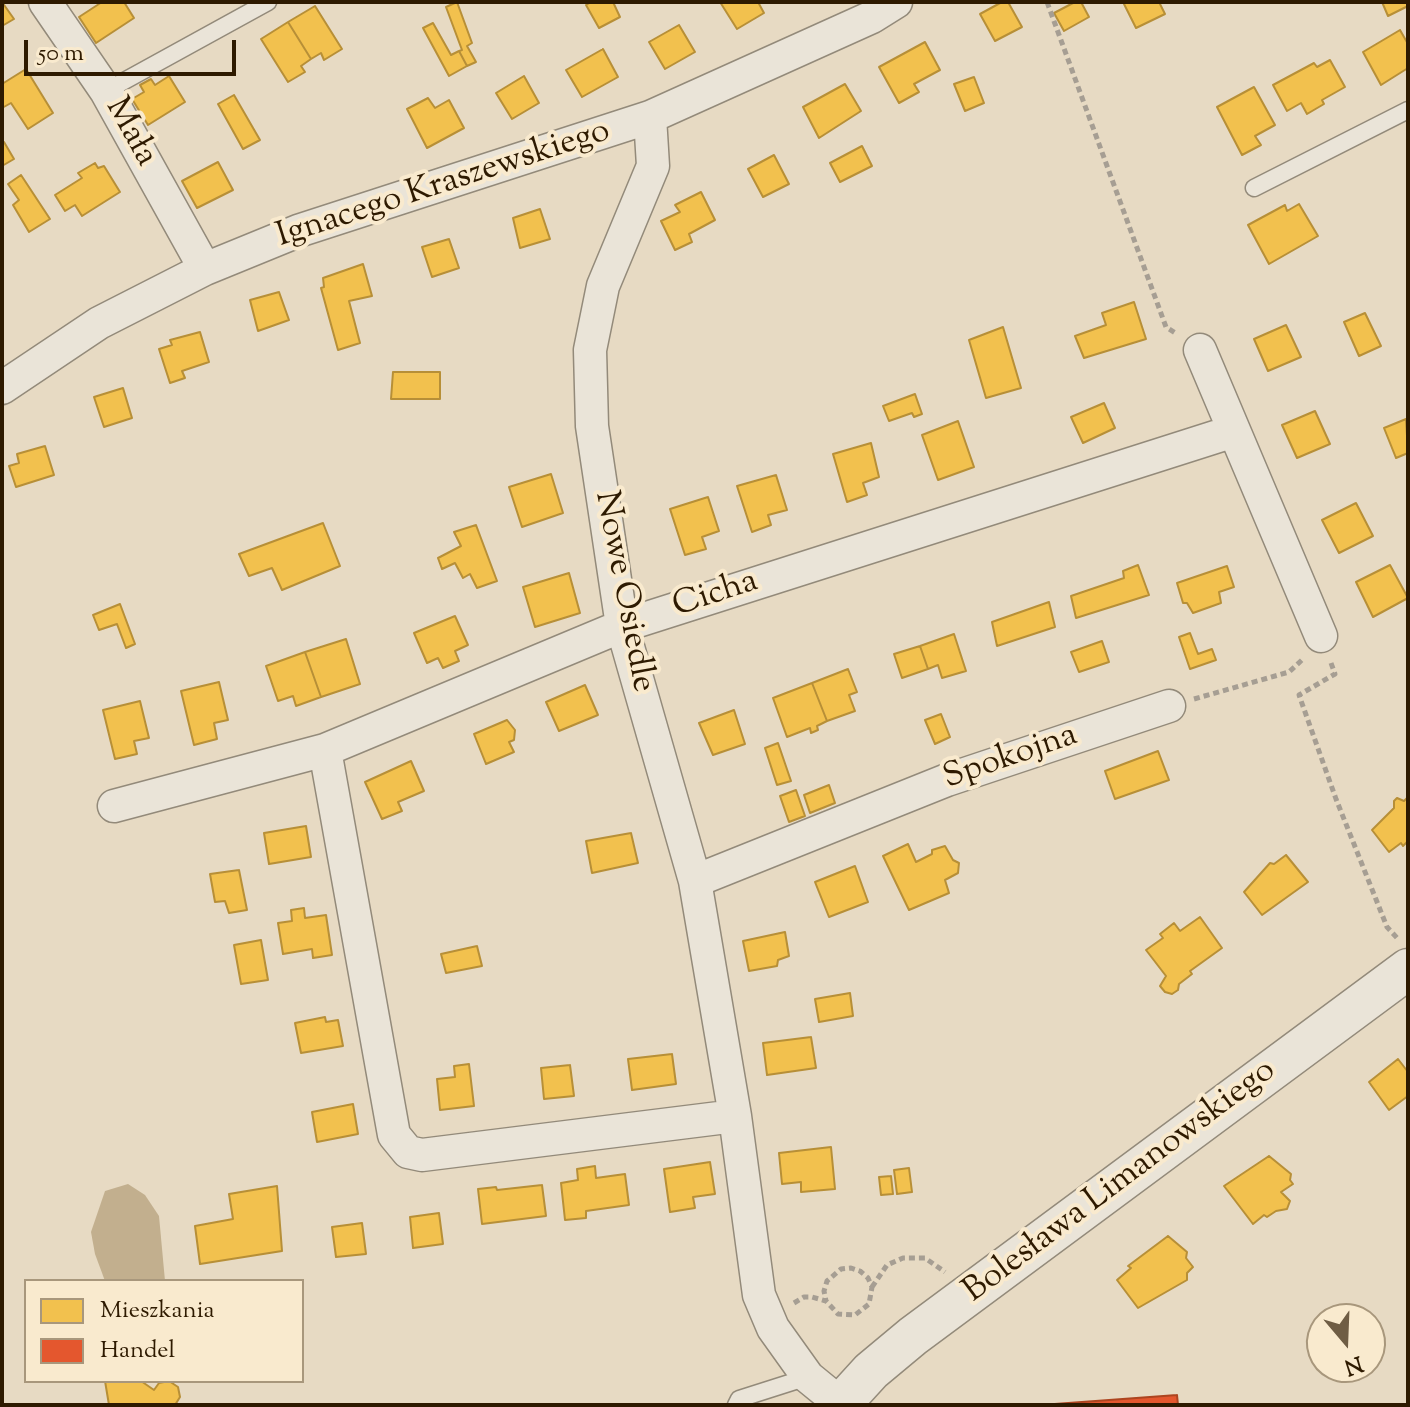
<!DOCTYPE html>
<html>
<head>
<meta charset="utf-8">
<style>
	body { margin:0 }
	#map { position:relative; width:1410px; height:1407px; overflow:hidden; background:#e7dac3; font-family:"Sorts Mill Goudy",serif }
	canvas { display:block }
	.frame { position:absolute; inset:0; border:4px solid #2e1a00; pointer-events:none }
	.legend { position:absolute; left:24px; top:1279px; width:280px; height:104px; box-sizing:border-box; background:#f9eace; border:2px solid #a8977c; margin:0; padding:10px 14px; list-style:none; font-size:24px; color:#2e1a00 }
	.legend li { display:flex; align-items:center; gap:16px; height:40px }
	.legend b { width:40px; border:2px solid #a8977c }
	.north { position:absolute; left:1306px; top:1303px; width:80px; height:80px; box-sizing:border-box; background:#f9eace; border:2px solid #a8977c; border-radius:50%; rotate:161deg; font-size:22px; font-weight:700; line-height:32px; text-align:center; color:#2e1a00 }
	.north::after { content:''; display:block; margin:auto; width:28px; height:36px; background:#6f5d44; clip-path:polygon(50% 0,100% 100%,50% 72%,0 100%) }
	.scale { position:absolute; left:24px; top:40px; width:212px; height:36px; box-sizing:border-box; border:4px solid #2e1a00; border-top:0; padding-left:10px; font-size:24px; line-height:28px; white-space:nowrap; color:#2e1a00; -webkit-text-stroke:6px #f9eace; paint-order:stroke }
</style>
</head>
<body>
<div id="map">
<canvas width="1410" height="1407"></canvas>
<div class="frame"></div>
<ul class="legend">
<li><b style="height:22px;background:#f2c14e"></b>Mieszkania</li>
<li><b style="height:22px;background:#e4572e"></b>Handel</li>
</ul>
<div class="north">N</div>
<div class="scale">50 m</div>
</div>
<script>
const ctx = document.querySelector('canvas').getContext('2d');
ctx.lineJoin = 'round';
function fillPath(path, color) { ctx.fillStyle = color; ctx.fill(path, 'evenodd'); }
const toPath = rows => new Path2D(rows.map(r => 'M' + r).join(''));
function stroke(path, color, width, dash) { ctx.strokeStyle = color; ctx.lineWidth = width; ctx.lineCap = dash ? 'butt' : 'round'; ctx.setLineDash(dash || []); ctx.stroke(path); }
function write(font, color, halo, rows, align = 'center') {
  ctx.font = font + ' "Sorts Mill Goudy",serif'; ctx.lineWidth = 8; ctx.setLineDash([]); ctx.textBaseline = 'middle'; ctx.strokeStyle = halo; ctx.fillStyle = color; for (const [text, x, y, turn = 0] of rows) {
    ctx.save(); ctx.translate(x, y); ctx.rotate((+turn || 0) * Math.PI / 180); ctx.textAlign = isNaN(turn) ? turn : align; if (halo) ctx.strokeText(text, 0, 0); ctx.fillText(text, 0, 0); ctx.restore();
  }
}
fillPath(toPath([
	[128,1184,145,1195,159,1216,165,1281,105,1281,95,1254,91,1232,105,1191]
]), '#c2af8e');
const homes = toPath([
	[2,2,14,19,2,26,2,2],
	[102,2,124,2,134,18,96,43,79,17,102,2],
	[457,2,472,43,467,46,476,62,467,66,459,51,462,50,446,7,457,2],
	[591,2,613,2,620,17,599,28,586,5,591,2],
	[720,2,758,2,764,13,737,29,720,2],
	[1002,2,1008,2,1022,27,995,41,980,14,1002,2],
	[1075,2,1081,2,1089,17,1064,31,1054,13,1075,2],
	[1123,2,1159,2,1165,14,1136,28,1123,2],
	[1382,2,1407,2,1408,6,1388,16,1382,2],
	[315,6,342,49,324,60,321,53,311,59,288,22,315,6],
	[288,22,311,59,301,66,305,72,288,82,261,39,288,22],
	[433,23,451,55,459,51,467,66,449,76,423,28,433,23],
	[679,25,695,52,665,69,649,42,679,25],
	[1400,30,1408,44,1408,68,1381,85,1363,52,1400,30],
	[925,42,940,70,914,84,919,92,899,103,879,67,925,42],
	[603,49,618,77,582,97,566,70,603,49],
	[1330,60,1345,87,1322,100,1324,104,1307,114,1301,103,1287,111,1273,85,1314,63,1317,67,1330,60],
	[26,69,53,113,28,129,11,103,2,108,2,84,26,69],
	[169,76,185,102,148,125,132,99,144,92,140,85,151,79,155,85,169,76],
	[524,76,539,103,512,119,496,93,524,76],
	[974,77,984,103,965,111,954,84,974,77],
	[845,84,861,111,819,138,803,107,845,84],
	[1254,87,1275,125,1255,136,1261,145,1242,155,1217,107,1254,87],
	[234,95,260,140,243,149,218,104,234,95],
	[428,98,435,108,449,100,464,128,427,148,407,109,428,98],
	[4,142,14,159,2,166,2,143,4,142],
	[862,146,872,166,840,182,830,163,862,146],
	[774,155,789,184,763,197,748,169,774,155],
	[218,162,233,190,197,208,182,181,218,162],
	[95,163,98,168,104,166,120,192,82,216,75,205,65,211,55,195,82,178,78,173,95,163],
	[21,175,50,219,29,232,13,205,19,200,8,184,21,175],
	[701,192,715,220,689,234,692,242,675,250,661,221,680,212,675,205,701,192],
	[1299,204,1318,236,1269,264,1248,225,1285,205,1287,211,1299,204],
	[540,209,550,239,520,248,513,218,540,209],
	[449,239,459,268,432,277,422,247,449,239],
	[363,264,372,296,349,301,360,343,338,350,321,288,324,287,323,278,363,264],
	[279,292,289,320,258,331,250,300,279,292],
	[1134,302,1146,339,1084,358,1075,336,1106,325,1102,313,1134,302],
	[1365,313,1381,346,1359,356,1344,322,1365,313],
	[1286,325,1301,357,1268,371,1254,339,1286,325],
	[1003,327,1021,388,986,398,969,340,1003,327],
	[200,332,209,362,182,371,185,378,170,383,159,349,172,345,170,340,200,332],
	[393,372,440,372,440,399,391,399,393,372],
	[123,388,132,418,104,427,94,397,123,388],
	[915,394,922,414,914,417,912,413,889,421,883,406,915,394],
	[1104,403,1115,428,1083,443,1071,417,1104,403],
	[1315,411,1330,444,1297,458,1282,425,1315,411],
	[1406,419,1408,453,1396,458,1384,428,1406,419],
	[958,421,974,467,938,480,922,435,958,421],
	[871,443,879,477,863,483,867,495,847,502,833,454,871,443],
	[45,446,54,475,16,487,9,466,19,463,17,454,45,446],
	[551,474,563,513,522,527,509,487,551,474],
	[776,475,787,510,768,515,771,525,752,532,737,486,776,475],
	[708,497,719,531,702,537,706,549,685,555,670,509,708,497],
	[1356,503,1373,536,1339,553,1322,520,1356,503],
	[323,523,340,566,282,590,272,568,249,576,239,554,323,523],
	[476,525,497,581,477,588,470,574,463,578,455,563,442,569,438,558,461,546,454,532,476,525],
	[1138,565,1149,595,1076,618,1071,596,1124,578,1123,571,1138,565],
	[1390,565,1408,598,1373,617,1356,582,1390,565],
	[1227,566,1234,587,1219,592,1221,603,1193,613,1187,603,1183,603,1177,583,1227,566],
	[569,573,580,613,535,627,523,587,569,573],
	[1049,602,1055,627,997,646,992,622,1049,602],
	[120,604,135,644,126,648,117,624,99,630,93,615,120,604],
	[455,616,468,645,455,651,459,661,443,668,438,658,427,663,414,633,455,616],
	[1190,633,1198,654,1212,649,1216,660,1190,669,1179,637,1190,633],
	[954,634,966,671,942,678,938,665,928,669,920,646,954,634],
	[346,639,360,684,321,697,305,652,346,639],
	[1102,641,1109,662,1079,672,1071,652,1102,641],
	[920,646,928,669,902,678,894,654,920,646],
	[305,652,321,697,296,706,293,696,278,701,266,666,305,652],
	[848,669,857,692,849,695,855,711,827,721,812,683,848,669],
	[219,682,228,720,214,723,217,739,194,745,181,691,219,682],
	[812,683,827,721,817,726,818,730,811,733,810,728,787,737,773,698,812,683],
	[585,685,598,715,559,731,546,702,585,685],
	[140,701,149,738,134,741,137,754,115,759,103,710,140,701],
	[734,710,745,744,713,755,699,723,734,710],
	[941,714,950,737,935,744,925,720,941,714],
	[507,720,515,730,514,740,509,742,514,752,486,764,474,734,507,720],
	[778,743,791,781,777,785,765,748,778,743],
	[1158,751,1169,780,1115,799,1105,771,1158,751],
	[411,761,424,791,398,802,402,811,382,819,365,782,411,761],
	[829,785,835,803,810,813,804,795,829,785],
	[796,790,805,816,789,822,780,796,796,790],
	[1408,797,1408,841,1403,846,1401,843,1389,852,1372,830,1394,808,1394,801,1397,798,1404,801,1408,797],
	[306,826,311,857,269,864,264,833,306,826],
	[631,833,638,863,592,873,586,841,631,833],
	[908,844,916,862,932,854,932,850,945,846,953,860,959,863,958,873,945,880,949,893,909,910,883,856,908,844],
	[1286,855,1308,882,1262,915,1244,892,1270,863,1274,864,1286,855],
	[855,866,868,902,829,917,815,882,855,866],
	[239,870,247,910,229,913,225,901,215,902,210,874,239,870],
	[304,908,305,918,326,915,332,955,313,958,312,949,283,954,278,923,292,921,291,910,304,908],
	[1200,917,1222,948,1190,971,1192,974,1179,984,1178,990,1172,994,1165,992,1160,986,1166,976,1146,950,1163,938,1160,934,1174,923,1180,931,1200,917],
	[785,932,789,956,778,960,777,966,749,971,743,941,785,932],
	[261,940,268,980,241,984,234,945,261,940],
	[477,946,482,966,446,973,441,954,477,946],
	[850,993,853,1016,819,1022,815,999,850,993],
	[325,1017,326,1022,338,1020,343,1046,301,1053,295,1023,325,1017],
	[811,1037,816,1068,767,1075,763,1043,811,1037],
	[672,1054,676,1084,632,1090,628,1059,672,1054],
	[1398,1059,1408,1072,1408,1096,1389,1110,1369,1082,1398,1059],
	[469,1064,474,1106,440,1110,437,1079,455,1077,454,1066,469,1064],
	[570,1065,574,1096,544,1099,541,1068,570,1065],
	[353,1104,358,1134,317,1142,312,1112,353,1104],
	[831,1147,835,1189,801,1192,801,1182,782,1184,779,1153,831,1147],
	[1269,1156,1291,1174,1290,1180,1293,1184,1281,1192,1290,1201,1287,1209,1276,1211,1267,1217,1264,1215,1253,1224,1224,1186,1269,1156],
	[710,1162,715,1194,693,1197,695,1208,670,1212,664,1169,710,1162],
	[595,1166,596,1178,625,1174,629,1205,586,1211,586,1218,565,1220,561,1183,578,1180,577,1169,595,1166],
	[909,1168,912,1192,897,1194,894,1170,909,1168],
	[891,1176,893,1194,881,1195,879,1177,891,1176],
	[542,1185,546,1216,482,1224,478,1189,496,1187,497,1190,542,1185],
	[277,1186,282,1251,200,1264,195,1226,233,1219,229,1194,277,1186],
	[439,1213,443,1244,413,1248,410,1217,439,1213],
	[362,1223,366,1254,336,1257,332,1227,362,1223],
	[1168,1236,1187,1252,1186,1258,1193,1267,1187,1273,1187,1280,1138,1308,1117,1280,1131,1268,1128,1266,1168,1236],
	[105,1381,141,1381,154,1390,159,1383,169,1381,178,1387,180,1397,175,1405,109,1405,105,1381]
]);
fillPath(homes, '#f2c14e');
stroke(homes, '#b78f37', 2);
const shops = toPath([
	[1177,1395,1178,1405,1041,1405,1177,1395]
]);
fillPath(shops, '#e4572e');
stroke(shops, '#ad4520', 2);
const service = toPath([
	[106,91,268,2],
	[1254,188,1408,110],
	[736,1405,739,1399,808,1377]
]);
const minor = toPath([
	[45,2,106,91,205,269],
	[650,117,653,166,603,286,590,350,592,426,622,626,695,881,735,1116,759,1295,773,1328,808,1377,841,1404],
	[1200,350,1321,636],
	[2,388,99,323,205,269,298,231,650,117,872,17,896,2],
	[325,750,394,1135,408,1152,422,1155,735,1116],
	[114,806,325,750,622,626,1234,431],
	[695,881,947,780,1169,706]
]);
const tertiary = toPath([
	[840,1405,871,1371,913,1336,1408,969]
]);
stroke(service, '#938a7a', 19);
stroke(minor, '#938a7a', 35);
stroke(tertiary, '#938a7a', 43);
stroke(toPath([
	[1047,2,1166,327,1177,334],
	[1331,663,1335,674,1299,695,1336,799,1387,927,1399,940],
	[1194,699,1289,672,1303,659],
	[872,1287,887,1265,903,1258,925,1258,945,1272],
	[794,1303,804,1297,812,1297,826,1301,838,1314,855,1315,869,1304,872,1287,868,1278,860,1271,851,1268,841,1269,827,1281,824,1291,826,1301]
]), '#a69e93', 5, [6, 4]);
stroke(service, '#eae4d8', 16);
stroke(minor, '#eae4d8', 32);
stroke(tertiary, '#eae4d8', 40);
write('34px', '#2e1a00', '#f9eace', [
	["Mała",129,133,61],
	["Ignacego Kraszewskiego",444,186,-18],
	["Nowe Osiedle",622,592,79],
	["Cicha",716,596,-18],
	["Spokojna",1011,759,-19],
	["Bolesława Limanowskiego",1121,1183,-37]
]);
</script>
</body>
</html>
